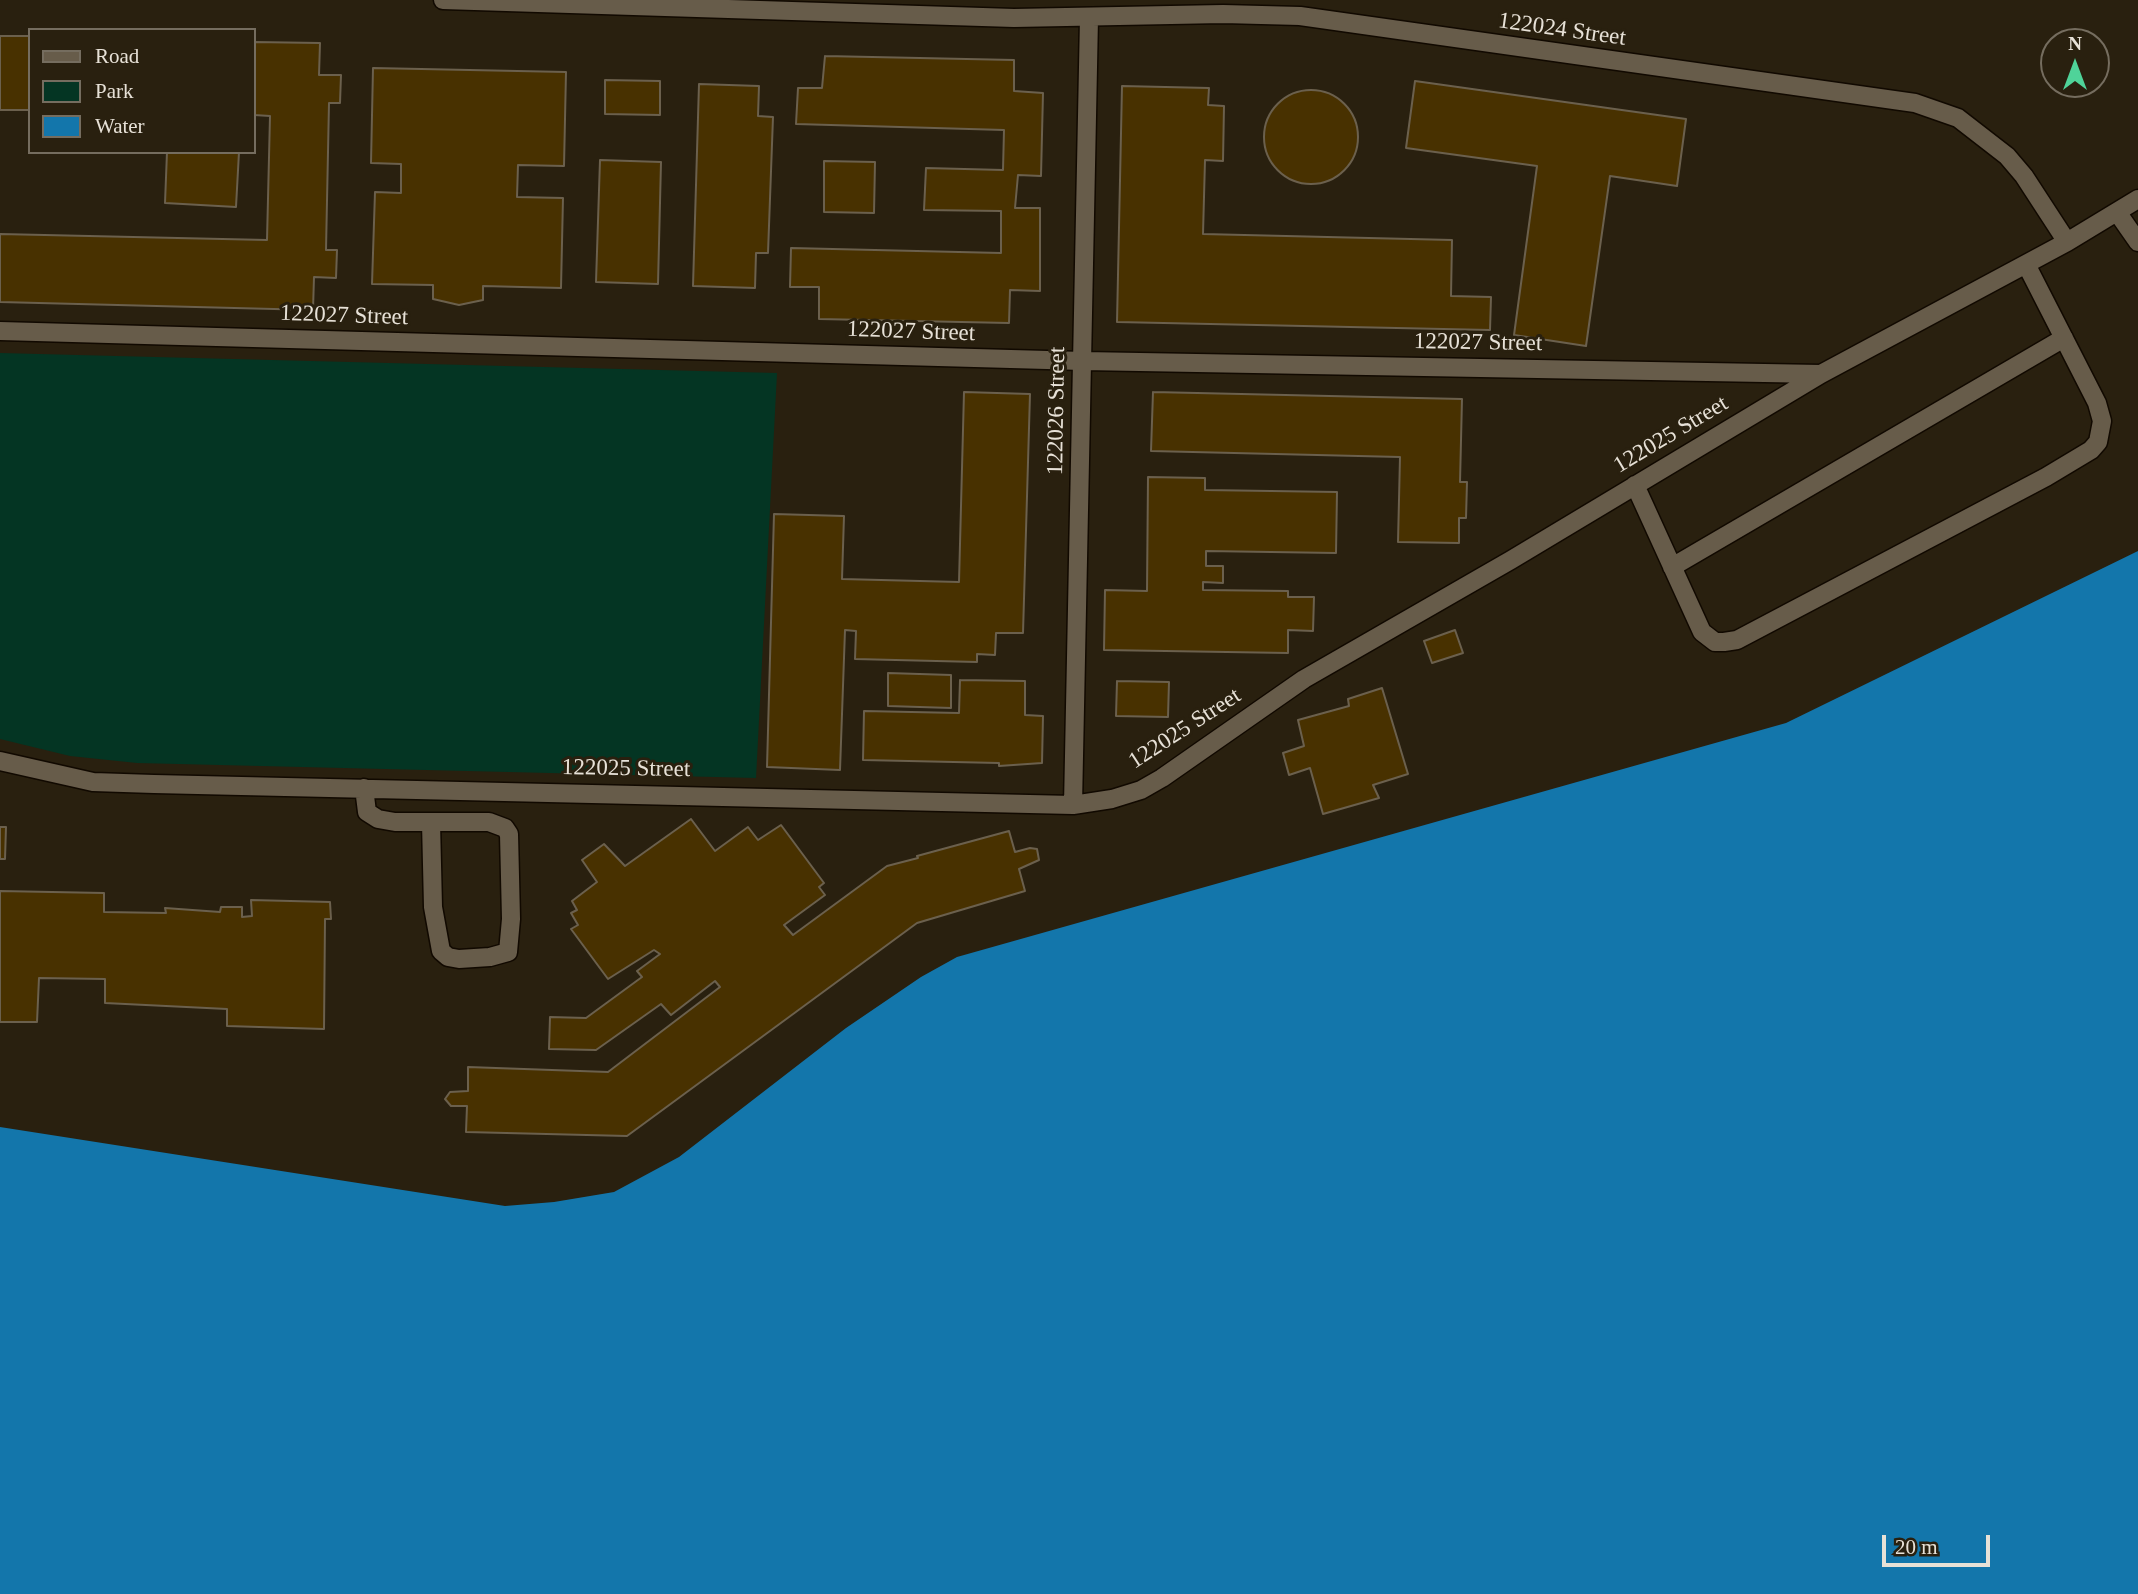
<!DOCTYPE html>
<html>
<head>
<meta charset="utf-8">
<style>
	body { margin:0 }
	#map { position:relative; width:2138px; height:1594px; overflow:hidden; background:#29200f; font-family:Georgia,serif }
	canvas { display:block }
	.legend { position:absolute; left:28px; top:28px; width:228px; height:126px; box-sizing:border-box; background:#29200f; border:2px solid #756d5f; margin:0; padding:9px 12px; list-style:none; font-size:21px; color:#e7e1d7 }
	.legend li { display:flex; align-items:center; gap:14px; height:35px }
	.legend b { width:35px; border:2px solid #756d5f }
	.north { position:absolute; left:2040px; top:28px; width:70px; height:70px; box-sizing:border-box; background:#29200f; border:2px solid #756d5f; border-radius:50%; rotate:0deg; font-size:19px; font-weight:700; line-height:28px; text-align:center; color:#e7e1d7 }
	.north::after { content:''; display:block; margin:auto; width:24px; height:32px; background:#4fd399; clip-path:polygon(50% 0,100% 100%,50% 72%,0 100%) }
	.scale { position:absolute; left:1882px; top:1535px; width:108px; height:32px; box-sizing:border-box; border:4px solid #e7e1d7; border-top:0; padding-left:9px; font-size:21px; line-height:24px; white-space:nowrap; color:#e7e1d7; -webkit-text-stroke:5px #29200f; paint-order:stroke }
</style>
</head>
<body>
<div id="map">
<canvas width="2138" height="1594"></canvas>
<ul class="legend">
<li><b style="height:9px;background:#675c4a"></b>Road</li>
<li><b style="height:19px;background:#043523"></b>Park</li>
<li><b style="height:19px;background:#1376ab"></b>Water</li>
</ul>
<div class="north">N</div>
<div class="scale">20 m</div>
</div>
<script>
const ctx = document.querySelector('canvas').getContext('2d');
ctx.lineJoin = 'round';
function fillPath(path, color) { ctx.fillStyle = color; ctx.fill(path, 'evenodd'); }
const toPath = rows => new Path2D(rows.map(r => 'M' + r).join(''));
function stroke(path, color, width, dash) { ctx.strokeStyle = color; ctx.lineWidth = width; ctx.lineCap = dash ? 'butt' : 'round'; ctx.setLineDash(dash || []); ctx.stroke(path); }
function write(font, color, halo, rows, align = 'center') {
  ctx.font = font + ' Georgia,serif'; ctx.lineWidth = 6; ctx.setLineDash([]); ctx.textBaseline = 'middle'; ctx.strokeStyle = halo; ctx.fillStyle = color; for (const [text, x, y, turn = 0] of rows) {
    ctx.save(); ctx.translate(x, y); ctx.rotate((+turn || 0) * Math.PI / 180); ctx.textAlign = isNaN(turn) ? turn : align; if (halo) ctx.strokeText(text, 0, 0); ctx.fillText(text, 0, 0); ctx.restore();
  }
}
fillPath(toPath([
	[0,353,777,373,756,778,137,763,70,756,0,739]
]), '#043523');
fillPath(toPath([
	[2138,551,2138,1594,0,1594,0,1127,505,1206,554,1202,614,1192,679,1157,846,1028,921,977,957,957,1786,723]
]), '#1376ab');
const building = toPath([
	[0,36,30,36,30,110,0,110,0,36],
	[254,42,320,43,319,75,341,75,340,103,329,103,326,250,337,250,336,278,314,277,313,310,0,302,0,234,267,240,270,116,254,115,254,42],
	[825,56,1014,60,1014,91,1043,93,1041,176,1018,175,1015,208,1040,208,1040,291,1010,290,1009,323,819,319,819,287,790,287,791,248,1001,253,1001,211,924,210,926,168,1003,170,1004,130,796,124,798,88,822,88,825,56],
	[373,68,566,72,564,166,518,165,517,197,563,198,561,288,483,286,483,300,459,305,433,299,433,285,372,284,375,192,401,193,401,164,371,163,373,68],
	[605,80,660,81,660,115,605,114,605,80],
	[1415,81,1686,119,1677,186,1610,176,1586,346,1514,335,1537,166,1406,148,1415,81],
	[699,84,759,86,758,116,773,117,768,253,756,253,755,288,693,286,699,84],
	[1122,86,1209,88,1208,105,1224,106,1223,161,1205,160,1203,234,1452,240,1451,296,1491,297,1490,330,1117,322,1122,86],
	'1264 137a47 47 0 1 1 94 0a47 47 0 1 1-94 0Z',
	[167,152,239,152,236,207,165,203,167,152],
	[600,160,661,162,658,284,596,282,600,160],
	[824,161,875,162,874,213,824,212,824,161],
	[964,392,1030,394,1023,633,996,633,995,655,977,654,977,662,855,659,856,631,845,630,840,770,767,767,774,514,844,516,842,579,959,582,964,392],
	[1153,392,1462,399,1460,482,1467,482,1466,518,1459,518,1459,543,1398,542,1400,457,1151,451,1153,392],
	[1148,477,1205,478,1205,490,1337,492,1336,553,1206,551,1206,566,1223,566,1223,583,1203,582,1203,590,1288,591,1288,597,1314,597,1313,631,1288,630,1288,653,1104,650,1105,590,1147,591,1148,477],
	[1455,630,1463,653,1432,663,1424,641,1455,630],
	[888,673,951,675,951,708,888,706,888,673],
	[960,680,1025,681,1025,715,1043,716,1042,763,999,766,999,763,863,760,864,711,959,713,960,680],
	[1117,681,1169,682,1168,717,1116,716,1117,681],
	[1382,688,1408,774,1373,785,1379,798,1323,814,1310,768,1289,775,1283,753,1304,746,1298,720,1349,706,1348,699,1382,688],
	[691,819,715,851,748,827,758,840,781,825,824,883,819,887,825,895,784,925,793,935,887,866,918,858,917,856,1009,831,1015,852,1030,848,1037,849,1039,860,1019,869,1025,891,917,923,627,1136,466,1132,467,1106,451,1106,445,1099,450,1092,468,1091,468,1067,608,1072,720,987,715,981,671,1015,661,1004,596,1050,549,1049,550,1017,586,1018,642,977,637,971,660,954,654,950,608,979,571,929,578,925,571,913,577,910,572,901,597,882,582,860,604,844,625,866,691,819],
	[0,827,6,827,5,859,0,859,0,827],
	[0,891,104,893,104,912,166,913,165,908,220,912,221,907,242,907,242,917,252,916,251,900,330,902,331,919,325,919,324,1029,227,1026,227,1009,105,1003,105,979,39,978,37,1022,0,1022,0,891]
]);
fillPath(building, '#483100');
stroke(building, '#6b604d', 2);
const minor = toPath([
	[443,0,1014,18,1223,14,1300,16,1915,103,1958,118,2007,156,2024,176,2067,242],
	[2117,212,2138,242],
	[0,331,1083,361,1821,374],
	[1635,485,1702,632,1715,642,1724,642,1737,640,2046,477,2091,450,2098,442,2102,421,2097,403,2026,264],
	[1672,567,2064,338],
	[0,761,93,782,154,784,1073,805,1112,799,1141,790,1162,778,1304,679,1511,560,1821,374,2067,242,2138,199],
	[364,788,367,812,378,819,395,822,489,822,505,828,509,834,511,919,508,952,490,957,459,959,448,957,441,951,433,907,431,822],
	[1073,805,1089,18]
]);
stroke(minor, '#110900', 21);
stroke(minor, '#675c4a', 18);
write('23px', '#e7e1d7', '#29200f', [
	["122024 Street",1562,30,8],
	["122027 Street",344,316,2],
	["122027 Street",911,332,2],
	["122027 Street",1478,343,1],
	["122026 Street",1057,411,-89],
	["122025 Street",1671,435,-31],
	["122025 Street",1185,729,-33],
	["122025 Street",626,769,1]
]);
</script>
</body>
</html>
